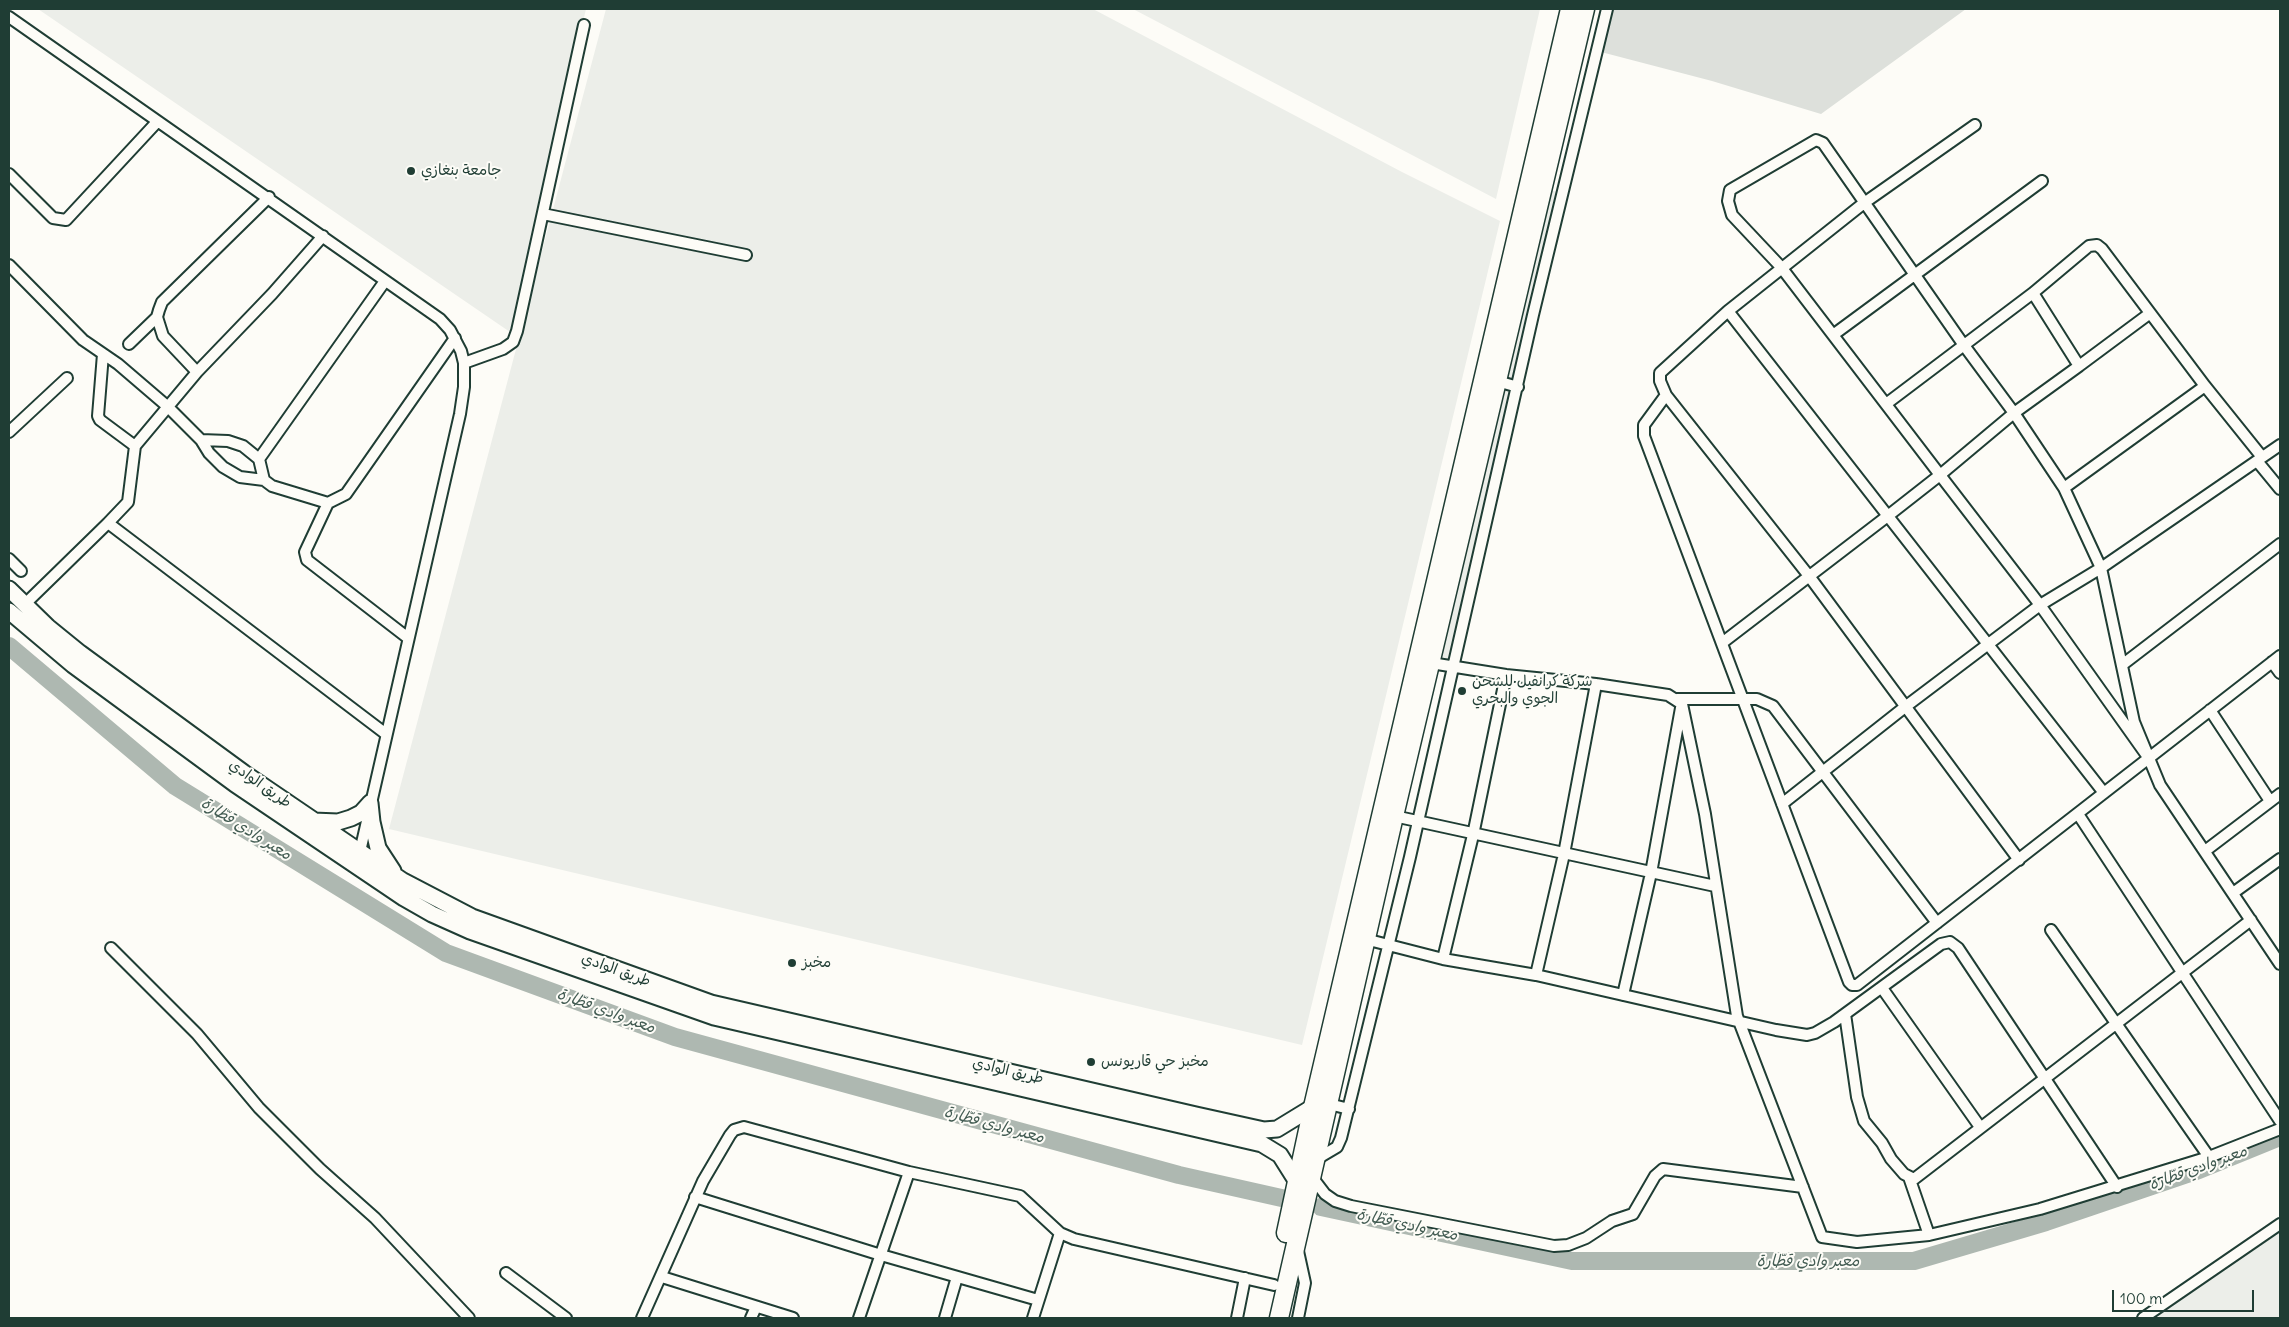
<!DOCTYPE html>
<html>
<head>
<meta charset="utf-8">
<style>
	body { margin:0 }
	#map { position:relative; width:2289px; height:1327px; overflow:hidden; background:#fdfcf7; font-family:Delius,sans-serif }
	canvas { display:block }
	.frame { position:absolute; inset:0; border:10px solid #1f3d34; pointer-events:none }
	.scale { position:absolute; left:2112px; top:1290px; width:142px; height:22px; box-sizing:border-box; border:2px solid #1f3d34; border-top:0; padding-left:6px; font-size:15px; line-height:18px; white-space:nowrap; color:#1f3d34; -webkit-text-stroke:4px #fdfcf7; paint-order:stroke }
</style>
</head>
<body>
<div id="map">
<canvas width="2289" height="1327"></canvas>
<div class="frame"></div>
<div class="scale">100 m</div>
</div>
<script>
const ctx = document.querySelector('canvas').getContext('2d');
ctx.lineJoin = 'round';
function fillPath(path, color) { ctx.fillStyle = color; ctx.fill(path, 'evenodd'); }
const toPath = rows => new Path2D(rows.map(r => 'M' + r).join(''));
function stroke(path, color, width, dash) { ctx.strokeStyle = color; ctx.lineWidth = width; ctx.lineCap = dash ? 'butt' : 'round'; ctx.setLineDash(dash || []); ctx.stroke(path); }
function write(font, color, halo, rows, align = 'center') {
  ctx.font = font + ' Delius,"Playpen Sans Arabic",sans-serif'; ctx.lineWidth = 4; ctx.setLineDash([]); ctx.textBaseline = 'middle'; ctx.strokeStyle = halo; ctx.fillStyle = color; for (const [text, x, y, turn = 0] of rows) {
    ctx.save(); ctx.translate(x, y); ctx.rotate((+turn || 0) * Math.PI / 180); ctx.textAlign = isNaN(turn) ? turn : align; if (halo) ctx.strokeText(text, 0, 0); ctx.fillText(text, 0, 0); ctx.restore();
  }
}
fillPath(toPath([
	[38,9,586,9,510,332],
	[606,9,1093,9,1402,172,1500,221,1302,1045,389,829],
	[1133,9,1540,9,1496,199],
	[1549,190,1566,194,1460,665,1434,663],
	[2280,1229,2280,1318,2143,1318]
]), '#eceee9');
fillPath(toPath([
	[1612,9,1966,9,1821,114,1712,81,1601,52]
]), '#dde0db');
stroke(toPath([
	[9,646,175,786,446,953,675,1037,1179,1175,1286,1199],
	[1321,1207,1572,1261,1914,1261,2046,1222,2199,1170,2280,1137]
]), '#aeb8b1', 18);
const minor = toPath([
	[9,17,440,319,450,330,461,351,464,363,464,387,460,414,359,856],
	[1975,125,1864,203,1728,311,1660,373,1660,381,1666,395,1809,576,2019,860],
	[9,174,53,218,66,220,157,122],
	[543,214,746,255],
	[9,265,83,340,118,364,167,406,201,440,209,453,223,467,240,477,264,480,272,486,328,503,346,494,455,338],
	[1728,311,2104,793],
	[1833,335,2042,181],
	[129,344,157,317],
	[103,354,98,416,100,420,135,446],
	[464,363,503,349,513,342,517,331,584,25],
	[2079,366,2149,314],
	[197,372,163,336,157,317,159,310,162,302,269,197],
	[1497,381,1518,387],
	[1666,395,1644,425,1644,436,1849,982,1852,985,1857,985,2280,656],
	[1886,404,2033,293],
	[9,432,67,378],
	[201,440,228,441,243,446,259,459],
	[2262,457,2205,386,2102,249,2097,245,2089,246,2033,293,2079,366,2014,413,2064,488,2101,568,2134,722,2160,785,2280,964],
	[2257,461,2280,489],
	[264,480,259,459,385,281],
	[2064,488,2205,386],
	[328,503,305,552,307,560,408,638],
	[108,523,128,502,135,446,197,372,272,294,323,236],
	[9,559,21,571],
	[24,605,108,523,386,734],
	[1722,643,1889,515,1940,475,2014,413,1963,344,1823,143,1816,140,1730,190,1728,201,1732,215,1781,267,1940,475,2040,605,2148,757],
	[2272,662,2280,673],
	[1431,663,1506,675,1596,684,1668,695,1682,704,1705,814,1737,1016,1822,1237,1857,1242,1929,1235,2040,1209,2209,1157,2280,1129],
	[2122,665,2280,544],
	[1677,699,1757,699,1773,706,1937,923],
	[2210,710,2270,801],
	[1782,804,1905,707,2040,605,2101,568,2280,445],
	[2078,814,2280,1121],
	[1394,816,1715,886],
	[2205,851,2280,794],
	[2233,893,2280,859],
	[2051,930,2209,1157],
	[1365,939,1443,959,1536,975,1776,1030,1807,1035,1815,1033,1834,1022,1941,944,1950,942,1958,948,2117,1187],
	[111,948,197,1034,259,1108,320,1169,375,1218,469,1318],
	[1443,959,1473,835,1506,675],
	[1536,975,1564,854,1596,684],
	[1882,988,1980,1127],
	[1623,995,1651,873,1681,708],
	[1845,1014,1857,1097,1864,1121,1882,1143,1891,1159,1904,1174,1914,1179,2251,920],
	[1329,1104,1349,1109],
	[1315,1160,1337,1147,1341,1138,1410,857,1533,315,1607,9],
	[1312,1177,1325,1194,1335,1201,1351,1206,1554,1246,1568,1245,1586,1238,1612,1221,1633,1214,1655,1176,1663,1169,1803,1187],
	[1909,1177,1929,1235],
	[695,1197,881,1255,1038,1300],
	[1298,1251,1305,1283,1298,1318],
	[506,1273,566,1318],
	[662,1277,793,1318],
	[642,1318,703,1181,730,1135,734,1130,744,1127,909,1172,1020,1196,1060,1233,1074,1239,1274,1285],
	[751,1318,756,1307],
	[859,1318,909,1172],
	[945,1318,957,1277],
	[1033,1318,1060,1233],
	[1237,1318,1245,1278],
	[2143,1318,2280,1224]
]);
const secondary = toPath([
	[9,589,48,627,80,653,244,773,403,881,472,917,711,1003,1196,1115,1264,1130,1277,1129,1313,1107],
	[9,611,73,665,235,784,404,898,432,914,470,931,714,1017,1262,1144,1280,1155,1297,1182],
	[370,803,372,822,378,848,393,871],
	[313,821,338,822,351,818,361,813,370,803]
]);
const trunk = toPath([
	[1286,1233,1313,1107,1570,9],
	[1279,1318,1394,816,1585,9]
]);
stroke(minor, '#1f3d34', 14);
stroke(secondary, '#1f3d34', 19);
stroke(trunk, '#1f3d34', 21);
stroke(minor, '#fdfcf7', 10);
stroke(secondary, '#fdfcf7', 15);
stroke(trunk, '#fdfcf7', 18);
for (const [x, y, r, color] of [
	[411,171,5,"#1f3d34"],
	[1462,691,5,"#1f3d34"],
	[792,963,5,"#1f3d34"],
	[1091,1062,5,"#1f3d34"]
]) { const dot = new Path2D(); dot.arc(x, y, r, 0, 2 * Math.PI); ctx.fillStyle = color; ctx.fill(dot); stroke(dot, '#fdfcf7', 2); }
write('15px', '#1f3d34', '#fdfcf7', [
	["جامعة بنغازي",421,171],
	["شركة كرانفيل للشحن",1472,682],
	["الجوي والبحري",1472,699],
	["مخبز",802,963],
	["مخبز حي قاريونس",1101,1062]
], 'left');
write('15px', '#1f3d34', '#fdfcf7', [
	["طريق الوادي",260,784,35],
	["طريق الوادي",616,970,20],
	["طريق الوادي",1008,1071,13]
]);
write('italic 16px', '#435c53', '#fdfcf7', [
	["معبر وادي قطّارة",246,829,32],
	["معبر وادي قطّارة",606,1011,20],
	["معبر وادي قطّارة",994,1125,15],
	["معبر وادي قطّارة",2198,1168,-20],
	["معبر وادي قطّارة",1407,1225,12],
	["معبر وادي قطّارة",1808,1261]
]);
</script>
</body>
</html>
